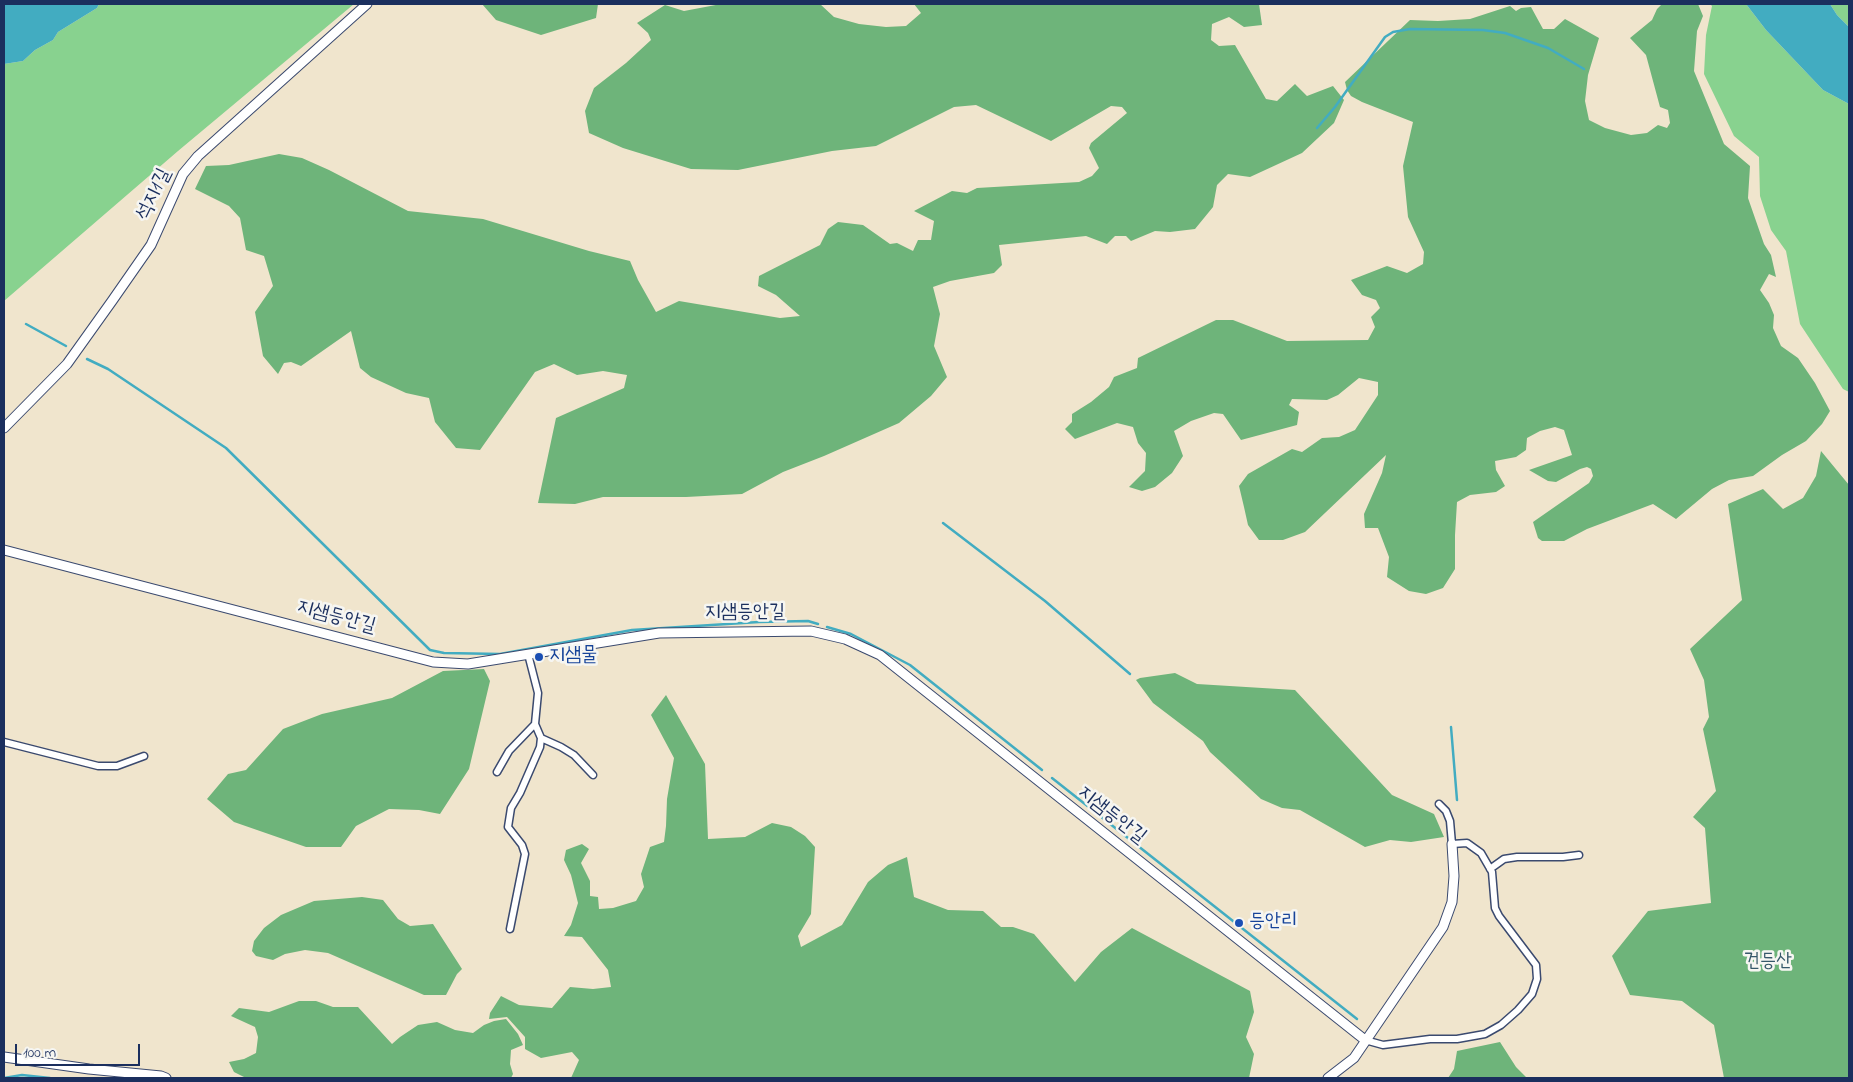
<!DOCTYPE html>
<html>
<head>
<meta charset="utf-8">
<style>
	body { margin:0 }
	#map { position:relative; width:1853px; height:1082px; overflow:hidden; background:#f0e5cd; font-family:"Indie Flower",sans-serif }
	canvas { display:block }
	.frame { position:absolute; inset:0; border:5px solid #1b2f5e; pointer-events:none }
	.scale { position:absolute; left:15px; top:1044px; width:125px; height:22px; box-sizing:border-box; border:2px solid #1b2f5e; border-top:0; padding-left:6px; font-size:15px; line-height:18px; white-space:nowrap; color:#1b2f5e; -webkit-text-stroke:4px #f6f6f2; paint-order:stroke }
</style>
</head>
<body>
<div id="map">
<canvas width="1853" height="1082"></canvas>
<div class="frame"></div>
<div class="scale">100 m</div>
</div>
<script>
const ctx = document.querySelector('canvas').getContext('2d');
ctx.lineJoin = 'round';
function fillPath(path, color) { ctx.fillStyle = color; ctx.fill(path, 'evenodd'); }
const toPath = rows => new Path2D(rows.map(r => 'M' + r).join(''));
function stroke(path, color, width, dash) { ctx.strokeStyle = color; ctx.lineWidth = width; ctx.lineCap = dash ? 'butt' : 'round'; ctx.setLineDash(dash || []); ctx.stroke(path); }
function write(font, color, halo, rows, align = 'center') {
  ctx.font = font + ' "Indie Flower","Poor Story",sans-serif'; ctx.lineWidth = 5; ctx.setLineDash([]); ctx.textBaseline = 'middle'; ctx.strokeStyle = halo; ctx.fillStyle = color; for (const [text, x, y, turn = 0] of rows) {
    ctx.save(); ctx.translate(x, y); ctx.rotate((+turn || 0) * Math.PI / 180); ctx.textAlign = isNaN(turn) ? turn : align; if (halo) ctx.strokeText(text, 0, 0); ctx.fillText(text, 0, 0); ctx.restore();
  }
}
fillPath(toPath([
	[99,4,354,4,178,151,4,301,4,64,23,61,35,50,53,40,58,32,97,8],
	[1710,4,1746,4,1766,30,1823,90,1849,104,1849,392,1843,389,1800,324,1786,251,1771,230,1760,196,1759,157,1734,136,1704,74,1706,35,1712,6],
	[1830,4,1849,4,1849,27,1837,15]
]), '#88d28f');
fillPath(toPath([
	[482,4,598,4,596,18,541,35,496,20],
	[721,4,820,4,834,17,859,24,886,27,906,26,921,13,914,4,1259,4,1262,25,1244,27,1229,17,1212,24,1211,40,1219,46,1235,45,1266,99,1277,101,1295,84,1307,96,1333,86,1344,100,1334,123,1302,153,1250,177,1228,174,1217,185,1213,207,1195,229,1170,232,1155,231,1131,241,1126,236,1115,236,1107,244,1086,236,999,245,1002,265,994,273,950,281,933,287,940,314,934,346,947,377,931,396,899,423,824,456,783,472,742,494,686,497,603,497,575,504,538,503,556,418,624,388,627,375,603,371,577,375,554,364,535,372,480,450,456,448,435,422,429,398,406,393,371,377,360,368,351,331,301,366,291,362,284,363,278,374,263,356,255,312,273,286,264,256,246,250,240,218,229,206,195,189,206,166,229,165,279,154,302,158,329,170,408,211,483,219,589,251,630,261,638,280,656,312,679,301,780,318,800,316,776,295,758,286,759,276,820,245,828,229,838,222,863,225,890,244,897,243,913,251,918,240,931,240,934,221,914,211,952,191,967,193,977,188,1079,182,1092,176,1099,168,1089,148,1091,143,1127,113,1122,107,1111,106,1051,141,976,105,954,107,876,146,832,151,738,170,691,169,623,148,589,133,585,111,594,88,626,63,651,40,648,33,637,23,665,5,684,11],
	[1662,4,1698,4,1703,16,1697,31,1694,71,1724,144,1750,166,1748,198,1764,244,1771,255,1776,277,1769,274,1760,290,1769,303,1774,315,1773,328,1781,346,1798,358,1815,383,1830,411,1822,424,1806,441,1782,455,1753,476,1729,480,1712,489,1676,519,1653,504,1587,529,1564,541,1542,541,1538,538,1533,522,1589,483,1593,476,1591,469,1587,467,1580,469,1556,482,1548,481,1529,470,1572,455,1564,430,1555,427,1540,431,1527,438,1526,450,1516,457,1495,461,1496,470,1505,486,1496,492,1470,495,1457,502,1455,535,1455,569,1443,588,1426,594,1409,591,1387,577,1389,557,1378,528,1365,528,1364,514,1382,473,1386,455,1305,532,1283,540,1259,540,1248,525,1244,507,1239,486,1248,474,1292,449,1302,452,1322,438,1339,437,1355,430,1378,395,1378,382,1359,378,1338,395,1327,400,1292,399,1289,405,1299,412,1297,425,1241,440,1223,414,1214,413,1191,421,1174,431,1183,456,1172,473,1155,487,1142,491,1129,487,1145,471,1146,453,1138,443,1133,427,1117,423,1075,439,1065,429,1072,422,1072,414,1091,402,1109,387,1114,377,1137,368,1138,358,1216,320,1233,320,1287,341,1368,340,1375,327,1371,317,1380,308,1376,300,1362,295,1351,280,1387,266,1407,273,1423,264,1424,252,1408,217,1403,166,1413,122,1362,102,1351,96,1347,90,1345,82,1410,20,1438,21,1470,19,1510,6,1516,11,1521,8,1531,7,1543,29,1554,29,1565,19,1599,38,1588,75,1585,101,1589,120,1605,128,1631,135,1647,133,1658,125,1667,128,1670,123,1668,110,1660,107,1646,55,1630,38,1652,20,1657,9],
	[1821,451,1849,485,1849,1078,1724,1078,1714,1025,1682,1001,1630,995,1612,956,1648,911,1711,903,1705,828,1693,817,1716,791,1703,729,1709,717,1704,680,1690,649,1742,600,1728,504,1763,489,1783,509,1803,498,1816,476],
	[484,669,490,681,469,769,440,814,419,810,389,809,356,826,341,847,306,847,234,822,207,799,228,774,246,770,283,729,322,714,392,698,443,671],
	[1175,673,1197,684,1295,690,1392,795,1434,814,1444,837,1411,842,1390,840,1365,847,1300,810,1282,808,1261,799,1210,752,1203,741,1153,703,1136,680,1140,678],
	[666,695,705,764,708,839,745,837,772,823,791,827,805,836,815,847,811,914,798,936,801,947,842,925,868,882,888,865,907,857,914,897,948,910,983,911,1001,927,1013,927,1034,934,1075,982,1101,952,1132,928,1250,991,1254,1012,1246,1037,1254,1054,1249,1078,571,1078,579,1060,572,1052,541,1058,525,1049,525,1037,507,1017,489,1019,490,1013,501,996,519,1005,552,1008,570,987,593,989,611,987,608,970,582,937,564,936,571,925,578,903,571,875,564,860,566,850,582,844,589,849,581,863,590,881,590,896,598,897,599,909,613,908,636,901,644,887,641,874,650,847,664,842,666,826,667,799,674,758,651,715],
	[362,897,383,900,398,919,410,926,433,924,462,969,457,974,446,995,424,995,328,953,305,950,285,954,273,960,256,956,252,951,254,941,264,928,281,915,314,901],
	[299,1001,316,1001,333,1007,358,1007,392,1044,400,1037,418,1025,437,1022,455,1030,473,1033,484,1025,494,1021,506,1019,518,1034,523,1045,511,1050,510,1064,513,1074,511,1078,246,1078,234,1072,229,1062,244,1059,256,1053,258,1037,255,1027,231,1016,239,1008,269,1012],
	[1500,1042,1516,1067,1527,1078,1448,1078,1454,1069,1457,1051]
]), '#6eb47a');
fillPath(toPath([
	[4,4,99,4,97,8,58,32,53,40,35,50,23,61,4,64],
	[1746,4,1830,4,1837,15,1849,27,1849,104,1823,90,1766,30]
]), '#42acc1');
stroke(toPath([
	[1317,128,1335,107,1385,37,1393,32,1410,29,1483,30,1505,33,1548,48,1584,69],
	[26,324,66,346],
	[87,359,108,369,226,448,430,650,444,653,500,654,632,630,759,622,808,621,818,624],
	[943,523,1045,601,1130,674],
	[827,627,851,634,910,665,1042,770],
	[1451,727,1457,800],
	[1052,778,1357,1019],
	[4,1078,22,1075,50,1078]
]), '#42acc1', 2.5);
const minor = toPath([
	[541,738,561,747,574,755,593,775],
	[4,742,98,766,117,766,144,756],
	[497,772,509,751,535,724],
	[1490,869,1504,859,1517,857,1563,857,1579,855],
	[510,929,525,854,522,845,508,827,511,808,520,793,540,747,541,738,535,724,538,693,528,654],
	[1365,1040,1383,1045,1430,1039,1457,1039,1485,1034,1501,1025,1518,1010,1532,994,1537,979,1536,965,1499,916,1495,908,1492,872,1481,853,1467,843,1452,844,1450,821,1446,811,1439,804]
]);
const tertiary = toPath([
	[4,428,67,364,112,301,151,245,183,174,198,156,367,4],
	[4,550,433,662,468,664,659,633,811,631,845,639,880,655,1365,1040],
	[4,1057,89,1069,161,1076,166,1078],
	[1328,1078,1354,1058,1443,927,1452,902,1454,876,1452,844]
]);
stroke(minor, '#3b4a6f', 9);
stroke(tertiary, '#3b4a6f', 11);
stroke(minor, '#fff', 6);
stroke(tertiary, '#fff', 9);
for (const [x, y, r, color] of [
	[539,657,5,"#1a4fb4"],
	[1239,923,5,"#1a4fb4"]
]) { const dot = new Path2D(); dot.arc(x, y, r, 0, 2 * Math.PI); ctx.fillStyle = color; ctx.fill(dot); stroke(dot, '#f6f6f2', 2); }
write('20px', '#1b2f5e', '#f6f6f2', [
	["석지1길",155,195,-64],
	["지샘등안길",745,614],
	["지샘등안길",336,618,15],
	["지샘등안길",1111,816,38]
]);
write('20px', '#164399', '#f6f6f2', [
	["지샘물",549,657],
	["등안리",1249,923]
], 'left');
write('20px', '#36586a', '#f6f6f2', [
	["건등산",1768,963]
]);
</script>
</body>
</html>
